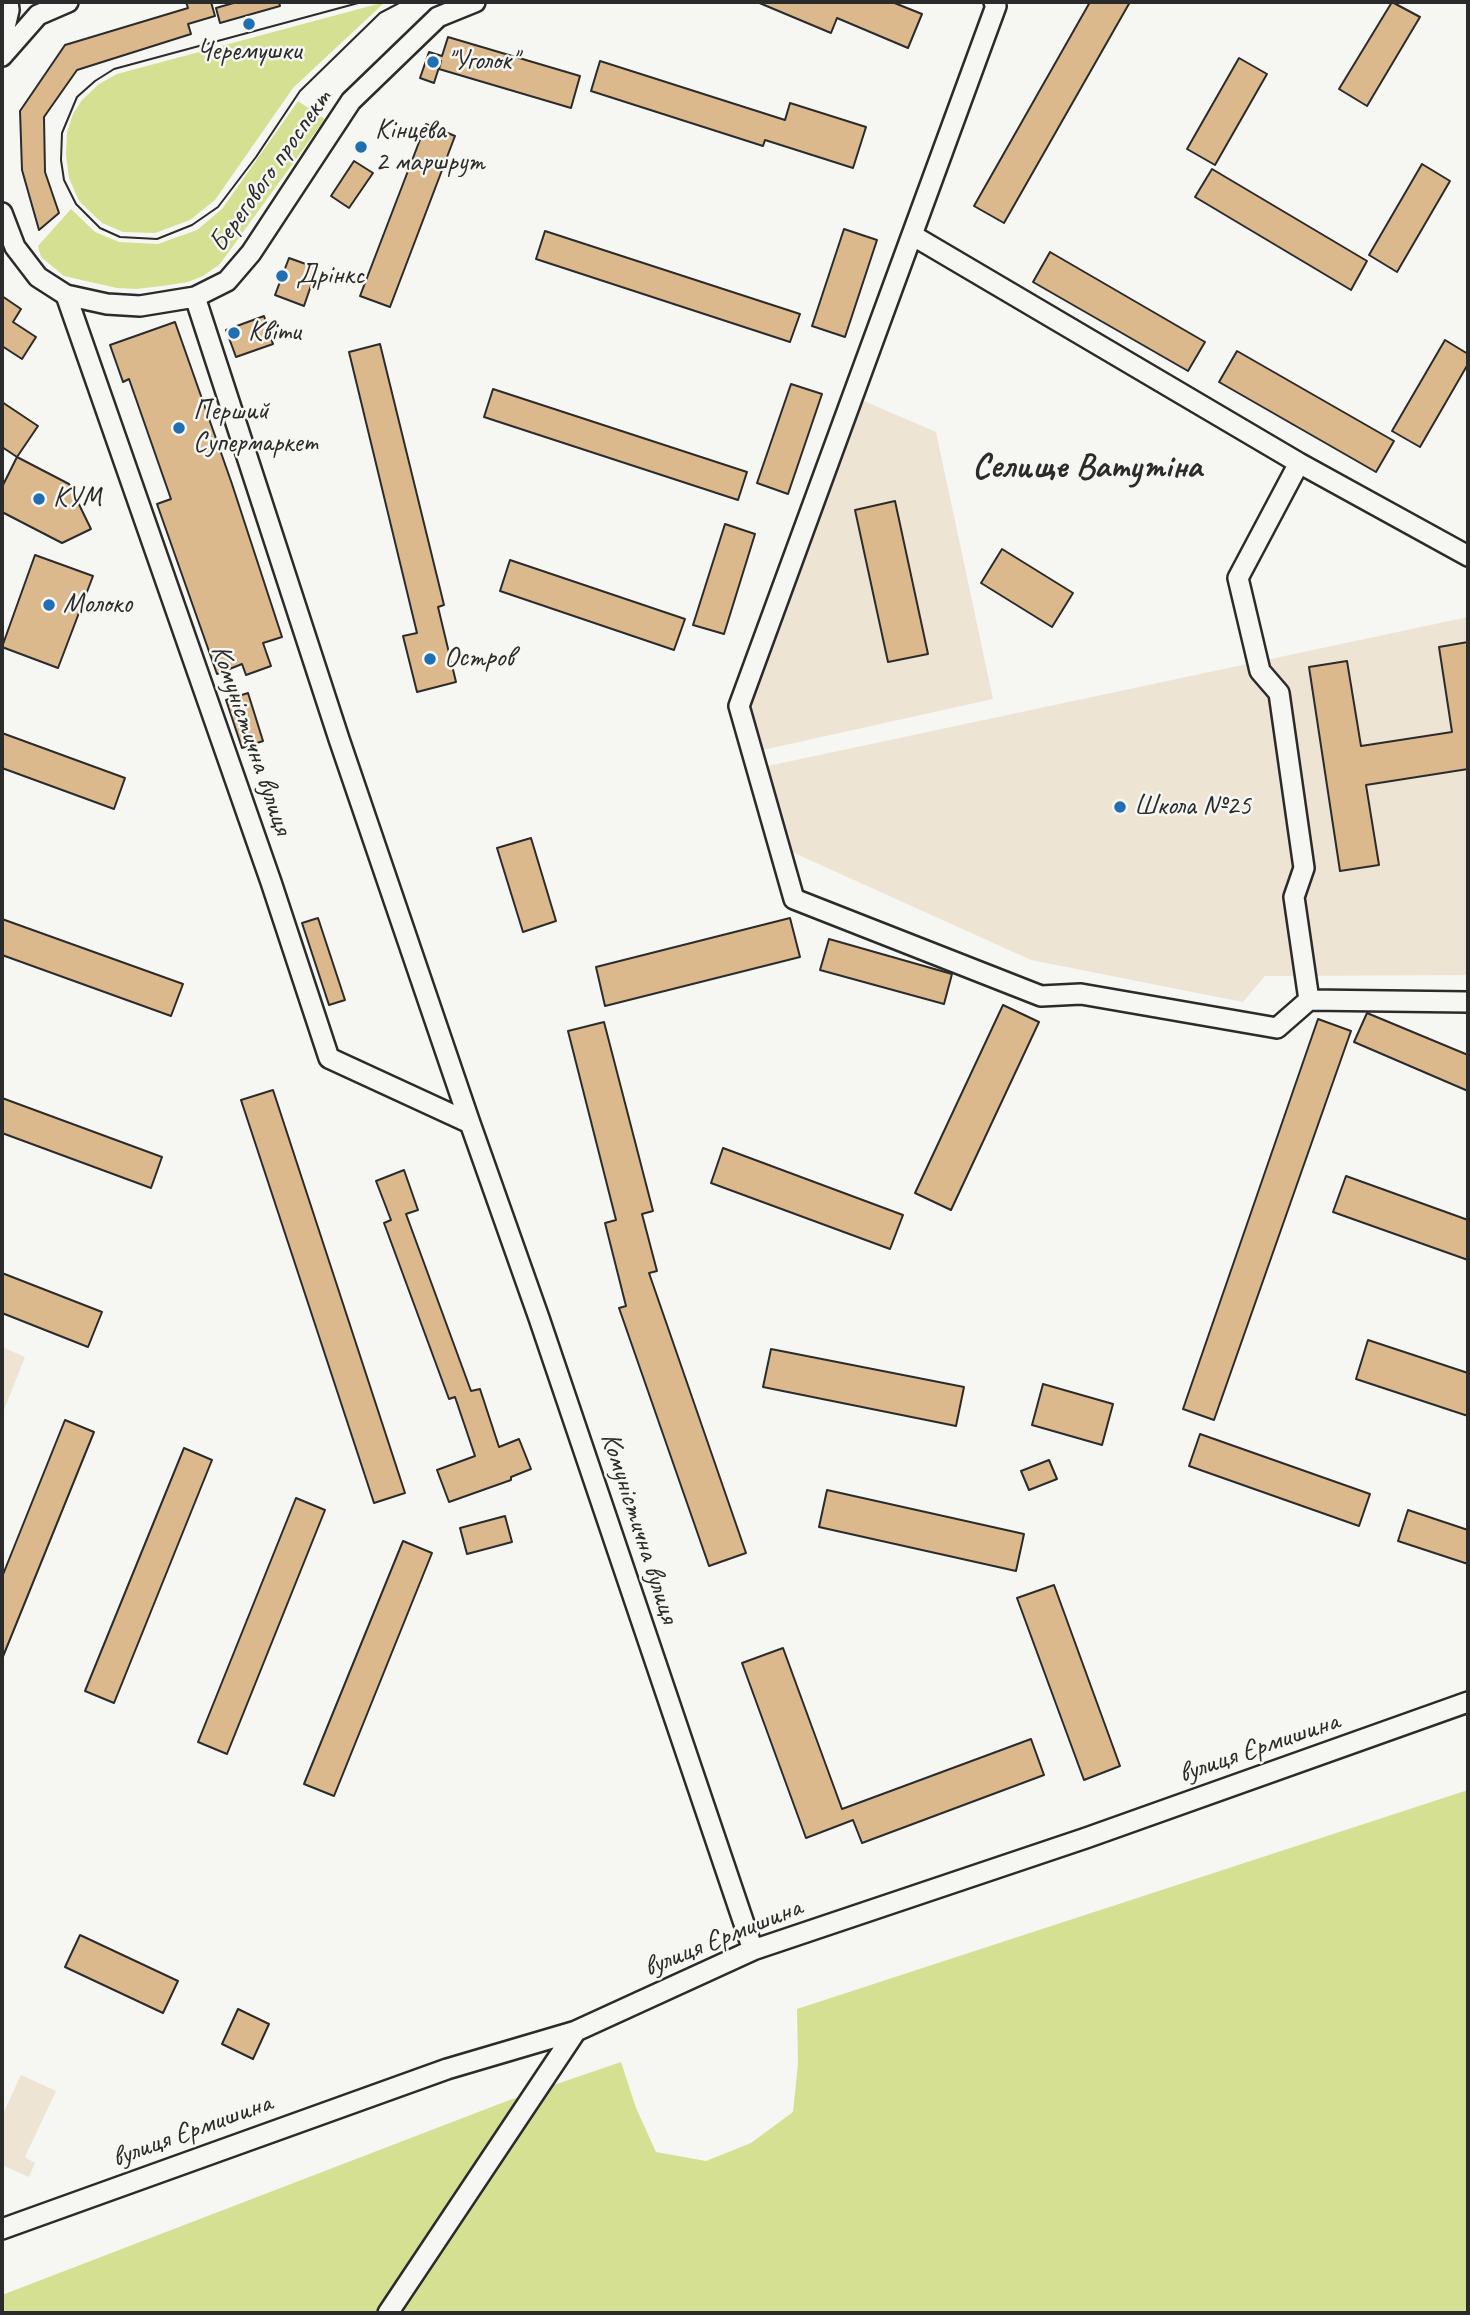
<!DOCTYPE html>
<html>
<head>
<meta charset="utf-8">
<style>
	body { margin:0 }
	#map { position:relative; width:1470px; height:2315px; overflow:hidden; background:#f6f6f2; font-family:Caveat,sans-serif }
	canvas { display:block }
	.frame { position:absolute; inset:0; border:4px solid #2b2b2b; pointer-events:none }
</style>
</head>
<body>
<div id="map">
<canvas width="1470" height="2315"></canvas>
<div class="frame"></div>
</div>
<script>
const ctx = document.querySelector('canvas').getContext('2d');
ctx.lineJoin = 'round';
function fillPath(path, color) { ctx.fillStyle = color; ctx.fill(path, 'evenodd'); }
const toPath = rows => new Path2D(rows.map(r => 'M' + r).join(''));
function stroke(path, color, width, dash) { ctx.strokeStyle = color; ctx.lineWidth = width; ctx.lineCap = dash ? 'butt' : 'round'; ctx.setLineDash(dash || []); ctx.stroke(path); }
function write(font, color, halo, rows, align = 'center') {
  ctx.font = font + ' Caveat,sans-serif'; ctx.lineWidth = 5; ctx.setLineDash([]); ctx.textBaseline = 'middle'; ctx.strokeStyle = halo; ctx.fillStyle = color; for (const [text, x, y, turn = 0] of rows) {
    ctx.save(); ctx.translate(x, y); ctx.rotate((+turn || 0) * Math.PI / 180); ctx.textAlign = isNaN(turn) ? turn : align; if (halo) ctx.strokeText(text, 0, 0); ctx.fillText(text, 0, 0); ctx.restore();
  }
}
fillPath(toPath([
	[857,398,936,432,993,699,758,751,746,706],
	[1468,617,1468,975,1265,976,1243,1002,1031,960,781,847,763,767],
	[2,1347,25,1357,2,1415],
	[21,2075,56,2091,25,2157,35,2163,29,2177,2,2165,2,2116]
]), '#eee4d4');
fillPath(toPath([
	[385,2,293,88,215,200,190,220,155,233,123,232,102,223,79,201,69,178,66,155,67,132,73,114,82,100,99,84,117,74],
	[298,101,325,119,220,264,203,276,188,282,169,285,137,289,117,288,64,276,41,257,38,246,71,209,95,232,119,242,158,244,197,230,222,209],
	[1468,1790,1468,2313,2,2313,2,2295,507,2101,621,2062,636,2108,656,2152,706,2161,751,2143,793,2112,798,2063,797,2009]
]), '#d5e093');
const building = toPath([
	[186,2,211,2,215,16,188,24,191,34,77,70,44,117,45,172,59,213,39,230,22,170,20,111,65,45,188,8,186,2],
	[237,2,279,2,280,6,220,23,216,8,237,2],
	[757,2,892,2,922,14,908,48,837,18,831,33,757,2],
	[1090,2,1130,2,1004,223,974,206,1090,2],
	[1392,2,1420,17,1367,106,1339,89,1392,2],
	[448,37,580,76,571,108,439,69,441,61,434,83,420,78,429,52,442,56,448,37],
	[1239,58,1267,74,1215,165,1187,149,1239,58],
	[600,61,785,120,790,103,866,127,853,168,765,140,763,146,591,91,600,61],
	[426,124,455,136,390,307,360,296,426,124],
	[354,161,373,173,349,208,331,196,354,161],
	[1422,164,1450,181,1397,272,1369,255,1422,164],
	[1212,169,1367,261,1351,290,1195,197,1212,169],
	[844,229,877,240,845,337,812,326,844,229],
	[545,231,800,314,790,342,536,259,545,231],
	[1050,252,1205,342,1188,371,1033,282,1050,252],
	[289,258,317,268,304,306,275,295,289,258],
	[2,296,21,309,13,322,36,337,22,359,2,346,2,296],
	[264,316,273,344,236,357,226,330,264,316],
	[175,322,232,484,282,637,263,643,271,666,246,675,242,664,217,674,157,504,171,499,129,379,123,382,110,345,175,322],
	[1445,340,1468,354,1468,364,1420,447,1392,431,1445,340],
	[380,344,444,605,438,607,456,682,417,692,403,636,417,633,349,352,380,344],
	[1237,351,1394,441,1376,472,1219,382,1237,351],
	[791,384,822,394,788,494,757,483,791,384],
	[493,389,747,472,738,500,484,417,493,389],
	[2,402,38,426,17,457,2,447,2,402],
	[17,457,69,484,91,529,62,543,2,512,2,487,17,457],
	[895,501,928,654,888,662,855,510,895,501],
	[725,524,755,534,724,634,693,625,725,524],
	[1002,549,1073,593,1052,627,981,583,1002,549],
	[35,555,93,576,58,668,2,647,35,555],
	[510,560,685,619,674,650,500,591,510,560],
	[1468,642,1468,769,1366,785,1379,865,1340,871,1309,667,1347,661,1361,746,1452,732,1439,647,1468,642],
	[248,693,263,741,242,748,226,700,248,693],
	[2,733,125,778,114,809,2,768,2,733],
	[531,838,556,921,523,932,497,848,531,838],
	[318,918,345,1000,329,1005,302,923,318,918],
	[790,918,800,957,605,1006,596,967,790,918],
	[2,919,183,984,171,1016,2,955,2,919],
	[829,939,952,974,944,1004,820,970,829,939],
	[1003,1005,1039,1022,951,1210,915,1193,1003,1005],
	[1367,1013,1468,1055,1468,1091,1354,1042,1367,1013],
	[1318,1019,1351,1031,1214,1420,1183,1409,1318,1019],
	[604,1022,653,1211,642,1214,657,1271,649,1273,746,1553,709,1566,619,1308,626,1306,605,1223,616,1220,568,1031,604,1022],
	[273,1090,405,1493,374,1503,241,1100,273,1090],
	[2,1098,162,1157,151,1188,2,1133,2,1098],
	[723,1148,903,1215,890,1249,711,1183,723,1148],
	[404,1170,418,1210,406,1214,471,1391,480,1389,499,1447,519,1439,531,1469,511,1477,511,1480,449,1502,437,1470,475,1456,455,1397,449,1399,384,1223,391,1220,376,1181,404,1170],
	[1346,1176,1468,1220,1468,1260,1333,1212,1346,1176],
	[2,1273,102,1312,88,1347,2,1313,2,1273],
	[1368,1340,1468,1373,1468,1416,1356,1379,1368,1340],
	[771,1349,964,1387,956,1426,763,1387,771,1349],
	[1043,1384,1113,1404,1102,1445,1032,1425,1043,1384],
	[65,1420,94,1432,2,1659,2,1577,65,1420],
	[1200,1434,1370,1494,1359,1526,1189,1466,1200,1434],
	[184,1448,212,1460,114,1703,85,1691,184,1448],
	[1049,1460,1057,1479,1029,1490,1021,1471,1049,1460],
	[827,1490,1024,1534,1016,1571,819,1527,827,1490],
	[296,1498,325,1510,227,1754,198,1742,296,1498],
	[1408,1510,1468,1530,1468,1564,1398,1541,1408,1510],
	[505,1516,512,1542,467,1554,460,1528,505,1516],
	[403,1541,432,1553,334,1796,304,1784,403,1541],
	[1054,1585,1120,1766,1084,1780,1017,1598,1054,1585],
	[783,1648,842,1809,1031,1739,1044,1775,862,1843,853,1820,806,1838,742,1663,783,1648],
	[80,1935,178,1981,163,2013,65,1967,80,1935],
	[238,2009,269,2024,253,2059,222,2044,238,2009]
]);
fillPath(building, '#dbb98d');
stroke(building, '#2b2b2b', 2);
const minor = toPath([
	[994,2,996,6,739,706,794,899,1041,996,1081,994,1277,1028,1309,1000,1468,1002],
	[2,40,9,10,8,2],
	[2,56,38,15,68,2],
	[2,213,15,247,38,277,66,295,107,304,140,306,195,297,227,281,251,253,351,101,438,17,475,2],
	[912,235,1299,463,1468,556],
	[66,295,271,882,329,1058,470,1123],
	[195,297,339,739,470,1123,539,1318,753,1950],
	[1299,463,1238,578,1260,671,1279,693,1304,868,1294,897,1309,1000],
	[2,2229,447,2069,576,2031,753,1950,1086,1838,1468,1702],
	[388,2313,576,2031]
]);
stroke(minor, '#2b2b2b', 24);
stroke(minor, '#f6f6f2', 19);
stroke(toPath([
	[362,2,114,69,95,81,77,97,62,133,61,160,64,180,76,204,100,228,120,237,157,239,192,225,218,207,256,157,300,91,380,13,401,2]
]), '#2b2b2b', 2);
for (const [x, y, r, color] of [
	[249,24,7,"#1f6fb2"],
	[433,62,7,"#1f6fb2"],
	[361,147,7,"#1f6fb2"],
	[282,276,7,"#1f6fb2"],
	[234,333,7,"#1f6fb2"],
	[179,428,7,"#1f6fb2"],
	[39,499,7,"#1f6fb2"],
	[49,605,7,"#1f6fb2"],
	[430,659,7,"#1f6fb2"],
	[1120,807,7,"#1f6fb2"]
]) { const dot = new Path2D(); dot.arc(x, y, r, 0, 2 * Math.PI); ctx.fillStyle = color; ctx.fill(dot); stroke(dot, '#f6f6f2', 2.5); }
write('28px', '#2b2b2b', '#f6f6f2', [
	["Черемушки",249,52,"center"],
	["\"Уголок\"",447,62],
	["Кінцева",375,131],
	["2 маршрут",375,163],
	["Дрінкс",296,276],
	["Квіти",248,333],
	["Перший",193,412],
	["Супермаркет",193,444],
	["КУМ",53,499],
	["Молоко",63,605],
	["Остров",444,659],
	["Школа №25",1134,807]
], 'left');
write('28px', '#2b2b2b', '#f6f6f2', [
	["Берегового проспект",271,171,-55],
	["Комуністична вулиця",251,740,71],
	["Комуністична вулиця",639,1528,72],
	["вулиця Єрмишина",1259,1748,-19],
	["вулиця Єрмишина",723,1938,-22],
	["вулиця Єрмишина",192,2131,-20]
]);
write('bold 35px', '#2b2b2b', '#f6f6f2', [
	["Селище Ватутіна",1087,468]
]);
</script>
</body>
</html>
